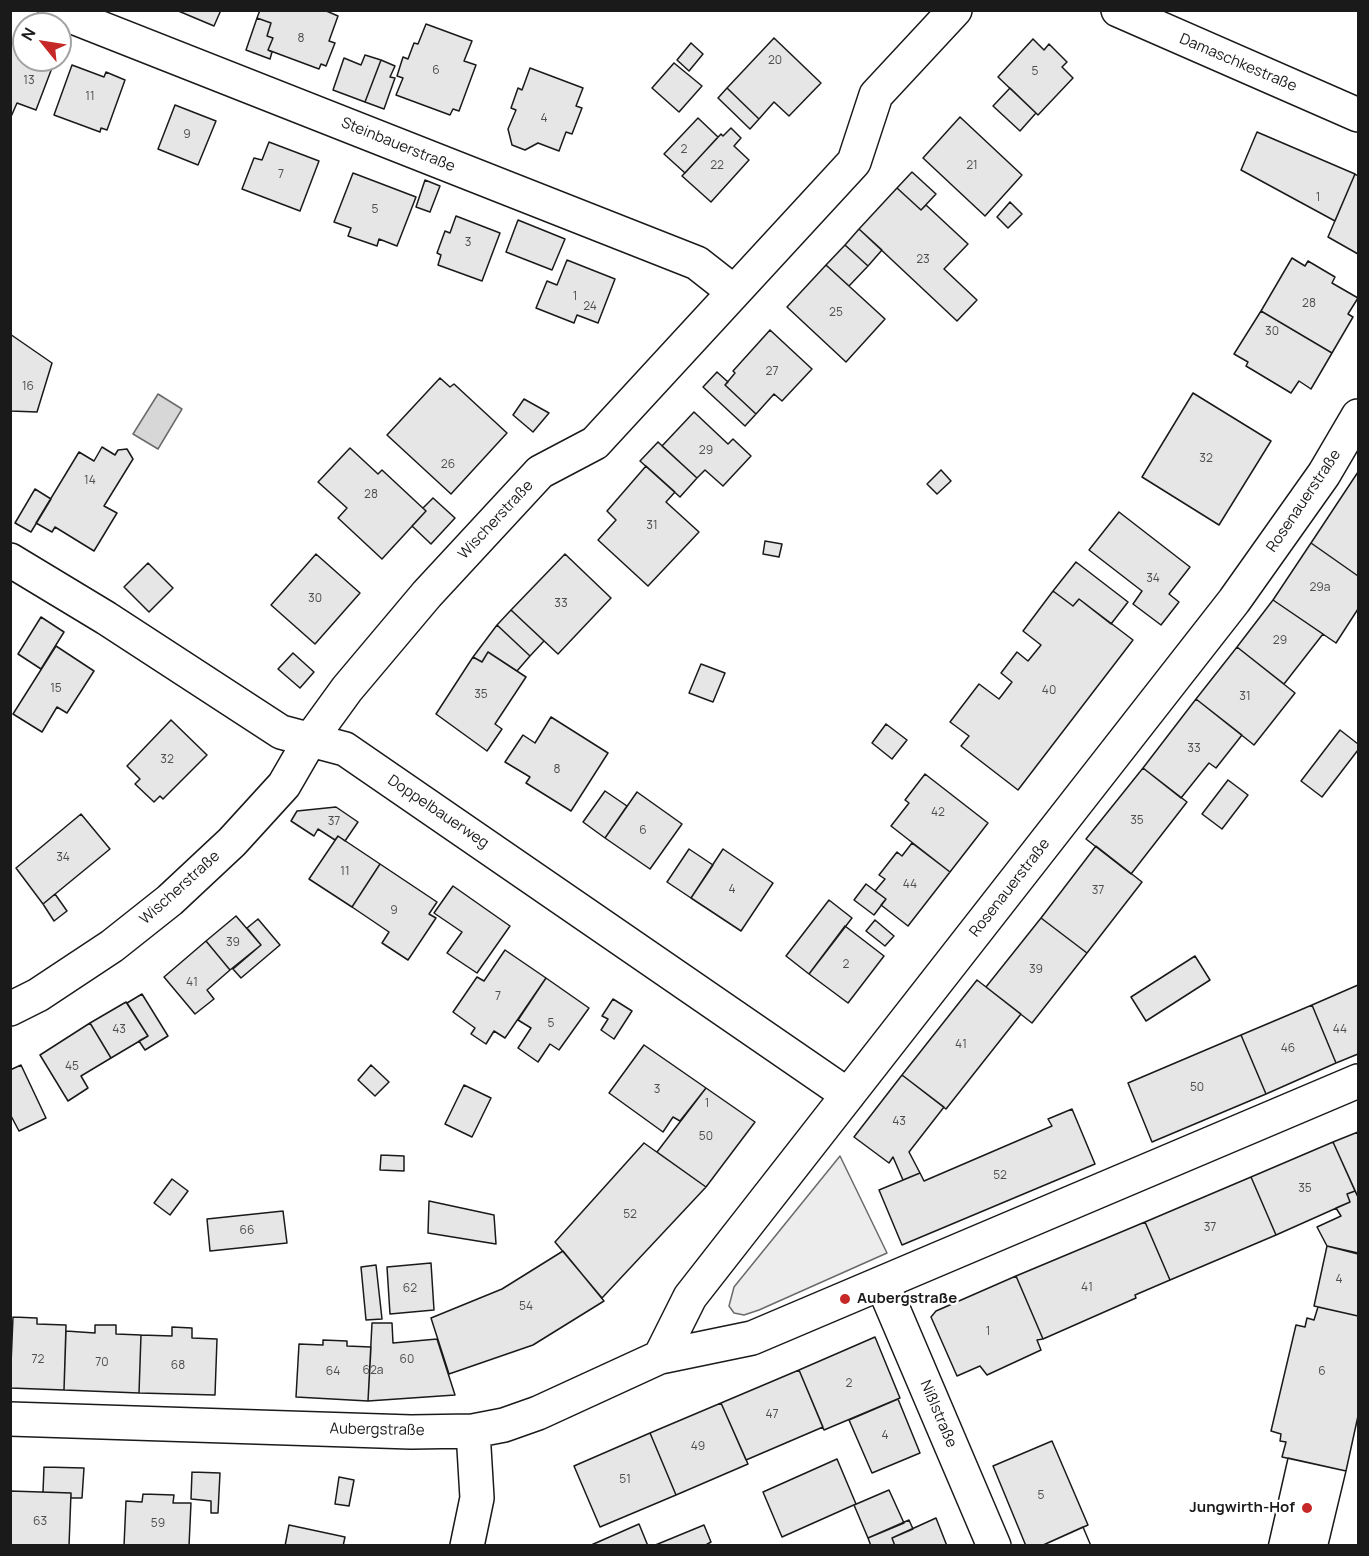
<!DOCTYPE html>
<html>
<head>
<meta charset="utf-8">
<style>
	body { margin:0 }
	#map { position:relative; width:1369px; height:1556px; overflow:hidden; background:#fff; font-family:Manrope,sans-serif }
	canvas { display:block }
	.frame { position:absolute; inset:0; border:12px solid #1a1a1a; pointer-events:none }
	.north { position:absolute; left:12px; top:12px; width:60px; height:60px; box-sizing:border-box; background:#fff; border:2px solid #a3a3a3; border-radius:50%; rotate:300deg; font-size:16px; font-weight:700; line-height:24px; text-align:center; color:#1a1a1a }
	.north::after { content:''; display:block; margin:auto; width:21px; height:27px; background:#c62828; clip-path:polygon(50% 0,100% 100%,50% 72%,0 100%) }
</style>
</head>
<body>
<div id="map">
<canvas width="1369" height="1556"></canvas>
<div class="frame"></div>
<div class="north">N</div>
</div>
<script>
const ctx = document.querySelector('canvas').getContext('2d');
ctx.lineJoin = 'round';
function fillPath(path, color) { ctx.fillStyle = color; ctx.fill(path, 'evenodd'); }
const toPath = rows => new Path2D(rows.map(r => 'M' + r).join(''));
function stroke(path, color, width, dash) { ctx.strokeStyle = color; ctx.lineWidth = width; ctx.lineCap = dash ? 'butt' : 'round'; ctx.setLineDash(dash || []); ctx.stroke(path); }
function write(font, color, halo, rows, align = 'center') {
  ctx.font = font + ' Manrope,sans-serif'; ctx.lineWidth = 4.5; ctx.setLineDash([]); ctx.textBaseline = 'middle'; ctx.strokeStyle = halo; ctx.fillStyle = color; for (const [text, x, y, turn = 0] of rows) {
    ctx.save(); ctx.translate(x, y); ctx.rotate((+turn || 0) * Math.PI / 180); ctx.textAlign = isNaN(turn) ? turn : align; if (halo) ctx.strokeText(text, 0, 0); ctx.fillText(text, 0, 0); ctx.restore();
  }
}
const built = toPath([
	[840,1156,887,1253,759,1310,744,1315,734,1313,729,1306,734,1287,840,1156]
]);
fillPath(built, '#ededed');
stroke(built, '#6a6a6a', 1.5);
const water = toPath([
	[158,394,182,409,158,449,133,434,158,394]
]);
fillPath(water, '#d7d7d7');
stroke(water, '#6a6a6a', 1.5);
const building = toPath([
	[176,10,221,10,214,26,176,10],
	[260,10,324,10,338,16,329,41,335,43,326,66,321,64,319,69,268,50,273,38,267,36,271,23,257,18,260,10],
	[257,18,271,23,267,36,273,38,268,50,272,52,270,59,246,50,257,18],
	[426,24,472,41,464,61,476,65,459,111,453,109,450,115,396,95,403,78,397,76,403,57,408,59,414,43,418,44,426,24],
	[774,38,821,83,789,116,774,102,759,119,727,88,774,38],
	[1033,39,1044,50,1049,44,1067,62,1062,67,1073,78,1038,115,998,77,1033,39],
	[10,42,24,47,24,60,55,60,36,110,17,103,10,119,10,42],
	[691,43,703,54,689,71,677,60,691,43],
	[365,55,381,60,365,102,333,90,344,58,361,65,365,55],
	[381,60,395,66,390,77,395,78,384,109,365,102,381,60],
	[674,63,702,86,679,112,652,88,674,63],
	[72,65,104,77,106,72,125,80,107,130,101,128,100,132,54,115,72,65],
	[530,68,583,88,576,106,582,108,572,134,566,132,559,151,538,143,525,150,512,145,508,129,516,110,511,108,518,88,522,90,530,68],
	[727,88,759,119,750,129,718,98,727,88],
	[1010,88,1036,113,1020,131,993,106,1010,88],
	[175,105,216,121,198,165,158,149,175,105],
	[960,117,1022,175,985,216,923,158,960,117],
	[698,118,718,137,685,173,664,154,698,118],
	[731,128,741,138,734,146,749,160,711,202,682,176,721,134,723,136,731,128],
	[1257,132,1355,174,1335,221,1241,170,1257,132],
	[269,142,319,161,300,211,242,189,254,158,262,160,269,142],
	[912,172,936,194,921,210,897,188,912,172],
	[353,173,416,197,397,246,379,239,377,246,348,236,351,228,334,222,353,173],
	[1355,174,1358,176,1358,254,1328,237,1355,174],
	[425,180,440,186,430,212,416,207,425,180],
	[897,188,921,210,926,205,968,244,944,269,977,300,957,321,859,229,897,188],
	[1010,202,1022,214,1008,228,997,217,1010,202],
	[456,216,500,233,482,281,438,265,441,255,437,253,445,231,450,233,456,216],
	[518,220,565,239,552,270,506,252,518,220],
	[859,229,882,250,868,266,845,245,859,229],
	[845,245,868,266,849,286,826,265,845,245],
	[1292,258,1305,266,1308,261,1335,277,1332,283,1358,298,1348,314,1353,317,1332,353,1261,311,1292,258],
	[567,260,615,279,598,323,577,315,574,323,536,308,547,281,557,285,567,260],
	[826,265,885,319,846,362,787,307,826,265],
	[1261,311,1332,353,1311,389,1299,381,1291,393,1246,366,1248,362,1234,354,1261,311],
	[770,330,812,369,782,401,774,394,756,414,725,385,735,373,733,371,770,330],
	[10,334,52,363,37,412,10,411,10,334],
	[717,372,728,382,725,385,756,414,745,426,703,387,717,372],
	[440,378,450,387,454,384,507,433,451,494,387,435,440,378],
	[1193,393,1271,441,1219,525,1142,477,1193,393],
	[524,399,549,413,533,432,513,415,524,399],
	[694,412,728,444,733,439,751,456,723,486,705,470,697,478,662,446,694,412],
	[658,442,697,478,680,497,640,461,658,442],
	[102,447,115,455,118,450,127,449,133,459,104,506,117,513,94,551,55,527,52,532,36,523,79,452,94,461,102,447],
	[350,448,378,474,382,470,426,511,382,559,338,518,347,508,318,482,350,448],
	[646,466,675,492,666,502,699,532,648,586,598,540,616,520,607,511,646,466],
	[941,470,951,481,937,494,927,484,941,470],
	[1358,472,1358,576,1311,543,1358,472],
	[35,489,51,499,31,532,15,523,35,489],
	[433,498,455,518,431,544,412,526,426,511,423,508,433,498],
	[1119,512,1190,567,1169,594,1179,602,1161,625,1133,604,1142,591,1089,550,1119,512],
	[765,541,782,544,779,557,763,554,765,541],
	[1311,543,1358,576,1358,609,1336,643,1273,600,1311,543],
	[316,554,360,593,315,644,271,605,316,554],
	[565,554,611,598,558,654,511,610,565,554],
	[1076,562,1128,602,1111,624,1079,599,1073,606,1053,591,1076,562],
	[148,563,173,588,149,612,124,587,148,563],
	[1053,591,1073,606,1079,599,1133,640,1018,790,961,746,969,736,950,722,979,684,999,699,1012,682,1001,673,1017,652,1028,661,1041,645,1023,631,1053,591],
	[1273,600,1323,634,1284,684,1237,647,1273,600],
	[511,610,544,641,530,656,497,625,511,610],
	[41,617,64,632,41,669,18,654,41,617],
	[497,625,530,656,517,671,488,652,482,662,473,657,497,625],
	[56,646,94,671,67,713,57,707,42,732,13,714,56,646],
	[1237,647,1295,693,1254,745,1196,699,1237,647],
	[488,652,526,677,495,724,502,729,487,751,436,714,473,657,482,662,488,652],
	[293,653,314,672,300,688,278,669,293,653],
	[701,664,725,673,713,702,689,693,701,664],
	[1196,699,1242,735,1216,768,1209,763,1181,798,1143,768,1196,699],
	[551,717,608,753,571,811,526,783,530,777,505,762,523,735,535,743,551,717],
	[171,720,207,755,163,799,160,796,154,802,135,784,140,779,127,766,171,720],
	[886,724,907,740,892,759,872,743,886,724],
	[1340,730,1358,744,1358,750,1322,797,1301,781,1340,730],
	[1143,768,1187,802,1131,874,1086,839,1143,768],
	[925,774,988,823,950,872,891,826,909,803,905,800,925,774],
	[1228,780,1248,795,1222,829,1202,814,1228,780],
	[605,791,627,806,605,838,583,822,605,791],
	[637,792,682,824,650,869,605,838,637,792],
	[336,807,358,822,345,841,338,836,335,840,318,829,314,836,291,821,297,811,336,807],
	[81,814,110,849,43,904,16,868,81,814],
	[338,836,380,864,352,907,309,879,338,836],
	[912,843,950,872,908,926,881,905,886,899,875,891,885,879,879,875,897,852,902,856,912,843],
	[1096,846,1142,882,1087,953,1041,918,1096,846],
	[689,849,713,865,691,898,667,882,689,849],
	[723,849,773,883,741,931,691,898,723,849],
	[380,864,437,902,429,914,436,918,408,960,382,943,389,932,352,907,380,864],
	[866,884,886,899,874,915,854,900,866,884],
	[453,886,510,926,477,973,447,953,462,932,434,913,453,886],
	[55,894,67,911,54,921,43,904,55,894],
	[829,900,852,918,809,974,786,956,829,900],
	[236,916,261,945,230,970,206,941,236,916],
	[1041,918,1087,953,1032,1023,986,987,1041,918],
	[258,919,280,945,241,978,233,969,261,945,247,928,258,919],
	[875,920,894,936,885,946,866,931,875,920],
	[845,926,884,956,848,1003,809,974,845,926],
	[206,941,230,970,207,990,214,999,195,1014,164,977,206,941],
	[505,950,546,978,505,1038,494,1031,486,1044,471,1034,475,1028,453,1012,477,977,484,981,505,950],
	[1195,956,1210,980,1146,1021,1131,997,1195,956],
	[546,978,589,1008,559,1050,550,1044,538,1062,518,1048,531,1028,518,1020,546,978],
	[977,980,1021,1014,946,1109,902,1075,977,980],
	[1358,985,1358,1054,1336,1063,1312,1005,1358,985],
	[142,994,168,1036,145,1050,139,1041,148,1036,127,1003,142,994],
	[613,999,632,1011,614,1039,601,1030,608,1019,602,1016,613,999],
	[126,1002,148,1036,111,1058,90,1023,126,1002],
	[1312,1005,1336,1063,1266,1094,1241,1035,1312,1005],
	[90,1023,111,1058,81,1076,88,1088,68,1101,40,1055,90,1023],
	[1241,1035,1266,1094,1152,1142,1128,1083,1241,1035],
	[644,1045,706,1088,680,1121,673,1117,663,1132,609,1093,644,1045],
	[21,1065,46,1118,19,1131,10,1114,10,1070,21,1065],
	[371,1065,389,1082,375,1096,358,1080,371,1065],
	[902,1075,944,1107,909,1152,920,1173,903,1180,893,1157,889,1163,854,1137,902,1075],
	[464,1085,491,1098,472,1137,445,1124,464,1085],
	[706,1088,755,1122,706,1187,657,1152,706,1088],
	[1072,1109,1095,1164,902,1245,879,1190,920,1173,924,1181,1052,1126,1048,1119,1072,1109],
	[1358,1132,1358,1197,1333,1142,1358,1132],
	[1333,1142,1355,1191,1347,1194,1350,1202,1276,1235,1251,1177,1333,1142],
	[644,1143,706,1187,602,1298,555,1242,644,1143],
	[381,1155,404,1156,404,1171,380,1170,381,1155],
	[1251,1177,1276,1235,1170,1280,1145,1222,1251,1177],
	[172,1179,188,1191,170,1215,154,1203,172,1179],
	[1355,1191,1358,1197,1358,1254,1327,1246,1317,1227,1341,1216,1336,1208,1350,1202,1347,1194,1355,1191],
	[429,1201,494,1215,496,1244,428,1233,429,1201],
	[283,1211,287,1243,210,1251,207,1219,283,1211],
	[1145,1222,1170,1280,1135,1295,1136,1298,1043,1339,1016,1276,1145,1222],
	[1327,1246,1358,1253,1358,1316,1314,1306,1327,1246],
	[563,1251,604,1301,533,1345,449,1374,431,1318,502,1289,563,1251],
	[431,1263,434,1310,390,1314,387,1267,431,1263],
	[376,1265,382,1319,366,1320,361,1267,376,1265],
	[1016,1276,1043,1339,1037,1340,1041,1350,987,1375,980,1366,957,1376,931,1317,936,1311,1016,1276],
	[1318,1307,1358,1316,1358,1416,1346,1471,1282,1457,1286,1442,1280,1441,1281,1434,1271,1431,1296,1325,1305,1327,1307,1318,1314,1320,1318,1307],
	[13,1317,37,1318,37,1324,66,1325,64,1390,10,1388,13,1317],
	[372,1323,392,1323,393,1343,437,1339,455,1395,368,1401,372,1323],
	[95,1325,116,1325,116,1334,141,1335,139,1393,64,1390,66,1331,95,1333,95,1325],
	[172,1327,192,1328,192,1338,217,1339,215,1395,139,1393,141,1335,172,1336,172,1327],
	[875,1337,900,1398,824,1430,799,1370,875,1337],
	[323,1340,347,1341,347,1346,371,1347,368,1401,296,1397,299,1344,323,1345,323,1340],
	[799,1370,823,1427,746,1460,721,1403,799,1370],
	[898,1399,920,1453,872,1473,849,1420,898,1399],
	[721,1403,748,1464,676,1495,650,1433,721,1403],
	[650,1433,676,1495,600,1527,574,1466,650,1433],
	[1052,1441,1088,1525,1041,1546,1026,1546,993,1466,1052,1441],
	[1288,1458,1346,1471,1328,1546,1268,1546,1288,1458],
	[1288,1458,1346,1471,1328,1546,1268,1546,1288,1458],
	[837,1459,856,1504,782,1537,763,1492,837,1459],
	[44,1467,84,1468,82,1498,71,1498,71,1493,43,1492,44,1467],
	[192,1472,220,1473,218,1513,211,1513,211,1501,191,1499,192,1472],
	[339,1477,354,1480,349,1506,335,1504,339,1477],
	[889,1490,904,1523,868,1538,854,1505,889,1490],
	[10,1491,71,1493,69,1546,10,1546,10,1491],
	[143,1494,174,1495,173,1503,191,1503,189,1546,124,1546,126,1501,142,1502,143,1494],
	[936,1518,947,1546,895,1546,892,1538,936,1518],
	[909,1520,913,1529,892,1538,895,1546,871,1546,868,1538,909,1520],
	[639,1524,648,1546,589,1546,639,1524],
	[289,1525,345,1537,343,1546,285,1546,289,1525],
	[704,1525,711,1542,704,1546,653,1546,704,1525],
	[1083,1527,1091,1546,1041,1546,1083,1527],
	[1083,1527,1091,1546,1041,1546,1083,1527]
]);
fillPath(building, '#e6e6e6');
stroke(building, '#1a1a1a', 1.5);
const minor = toPath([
	[55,10,697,263,734,292],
	[1118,10,1358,115],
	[10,560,106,618,281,732,345,749,848,1095],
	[10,1009,38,995,112,946,170,900,232,842,284,785,310,740,347,689,427,594,540,472,595,443,854,162,876,95,955,10],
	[882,1283,994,1546],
	[660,1357,690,1297,1234,601,1324,474,1358,416],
	[10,1419,411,1432,473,1431,504,1425,538,1413,660,1357,752,1338,1358,1081],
	[467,1546,477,1498,473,1431]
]);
stroke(minor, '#1a1a1a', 36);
stroke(minor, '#fff', 33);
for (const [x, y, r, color] of [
	[845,1299,6,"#c62828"],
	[1307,1508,6,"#c62828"]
]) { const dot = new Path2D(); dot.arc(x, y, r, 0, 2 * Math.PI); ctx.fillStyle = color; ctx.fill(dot); stroke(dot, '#fff', 2); }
write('12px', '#4d4d4d', null, [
	["8",301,39],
	["20",775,61],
	["6",436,71],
	["5",1035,72],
	["13",29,81],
	["11",90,97],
	["4",544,119],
	["9",187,135],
	["2",684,150],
	["22",717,166],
	["21",972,166],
	["7",281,175],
	["1",1318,198],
	["5",375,210],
	["3",468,243],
	["23",923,260],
	["1",575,297],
	["28",1309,304],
	["24",590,307],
	["25",836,313],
	["30",1272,332],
	["27",772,372],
	["16",28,387],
	["29",706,451],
	["32",1206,459],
	["26",448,465],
	["14",90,481],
	["28",371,495],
	["31",652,526],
	["34",1153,579],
	["29a",1320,588],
	["30",315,599],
	["33",561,604],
	["29",1280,641],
	["15",56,689],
	["40",1049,691],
	["35",481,695],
	["31",1245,697],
	["33",1194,749],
	["32",167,760],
	["8",557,770],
	["42",938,813],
	["35",1137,821],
	["37",334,822],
	["6",643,831],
	["34",63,858],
	["11",345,872],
	["44",910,885],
	["4",732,890],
	["37",1098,891],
	["9",394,911],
	["39",233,943],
	["2",846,965],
	["39",1036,970],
	["41",192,983],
	["7",498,997],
	["5",551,1024],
	["43",119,1030],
	["44",1340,1030],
	["41",961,1045],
	["46",1288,1049],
	["45",72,1067],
	["50",1197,1088],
	["3",657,1090],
	["1",707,1104],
	["43",899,1122],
	["50",706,1137],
	["52",1000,1176],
	["35",1305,1189],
	["52",630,1215],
	["37",1210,1228],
	["66",247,1231],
	["4",1339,1280],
	["41",1087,1288],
	["62",410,1289],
	["54",526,1307],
	["1",988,1332],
	["72",38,1360],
	["60",407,1360],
	["70",102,1363],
	["68",178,1366],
	["62a",373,1371],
	["64",333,1372],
	["6",1322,1372],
	["2",849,1384],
	["47",772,1415],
	["4",885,1436],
	["49",698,1447],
	["51",625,1480],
	["5",1041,1496],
	["63",40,1522],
	["59",158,1524]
]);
write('15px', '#1a1a1a', '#fff', [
	["Damaschkestraße",1238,63,23],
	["Steinbauerstraße",398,145,22],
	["Rosenauerstraße",1304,501,-56],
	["Wischerstraße",496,520,-47],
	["Doppelbauerweg",438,812,34],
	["Wischerstraße",180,888,-42],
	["Rosenauerstraße",1010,888,-52],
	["Nißlstraße",938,1414,67],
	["Aubergstraße",377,1430,1]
]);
write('bold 15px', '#1a1a1a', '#fff', [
	["Aubergstraße",857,1299],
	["Jungwirth-Hof",1295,1508,"right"]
], 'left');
</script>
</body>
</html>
